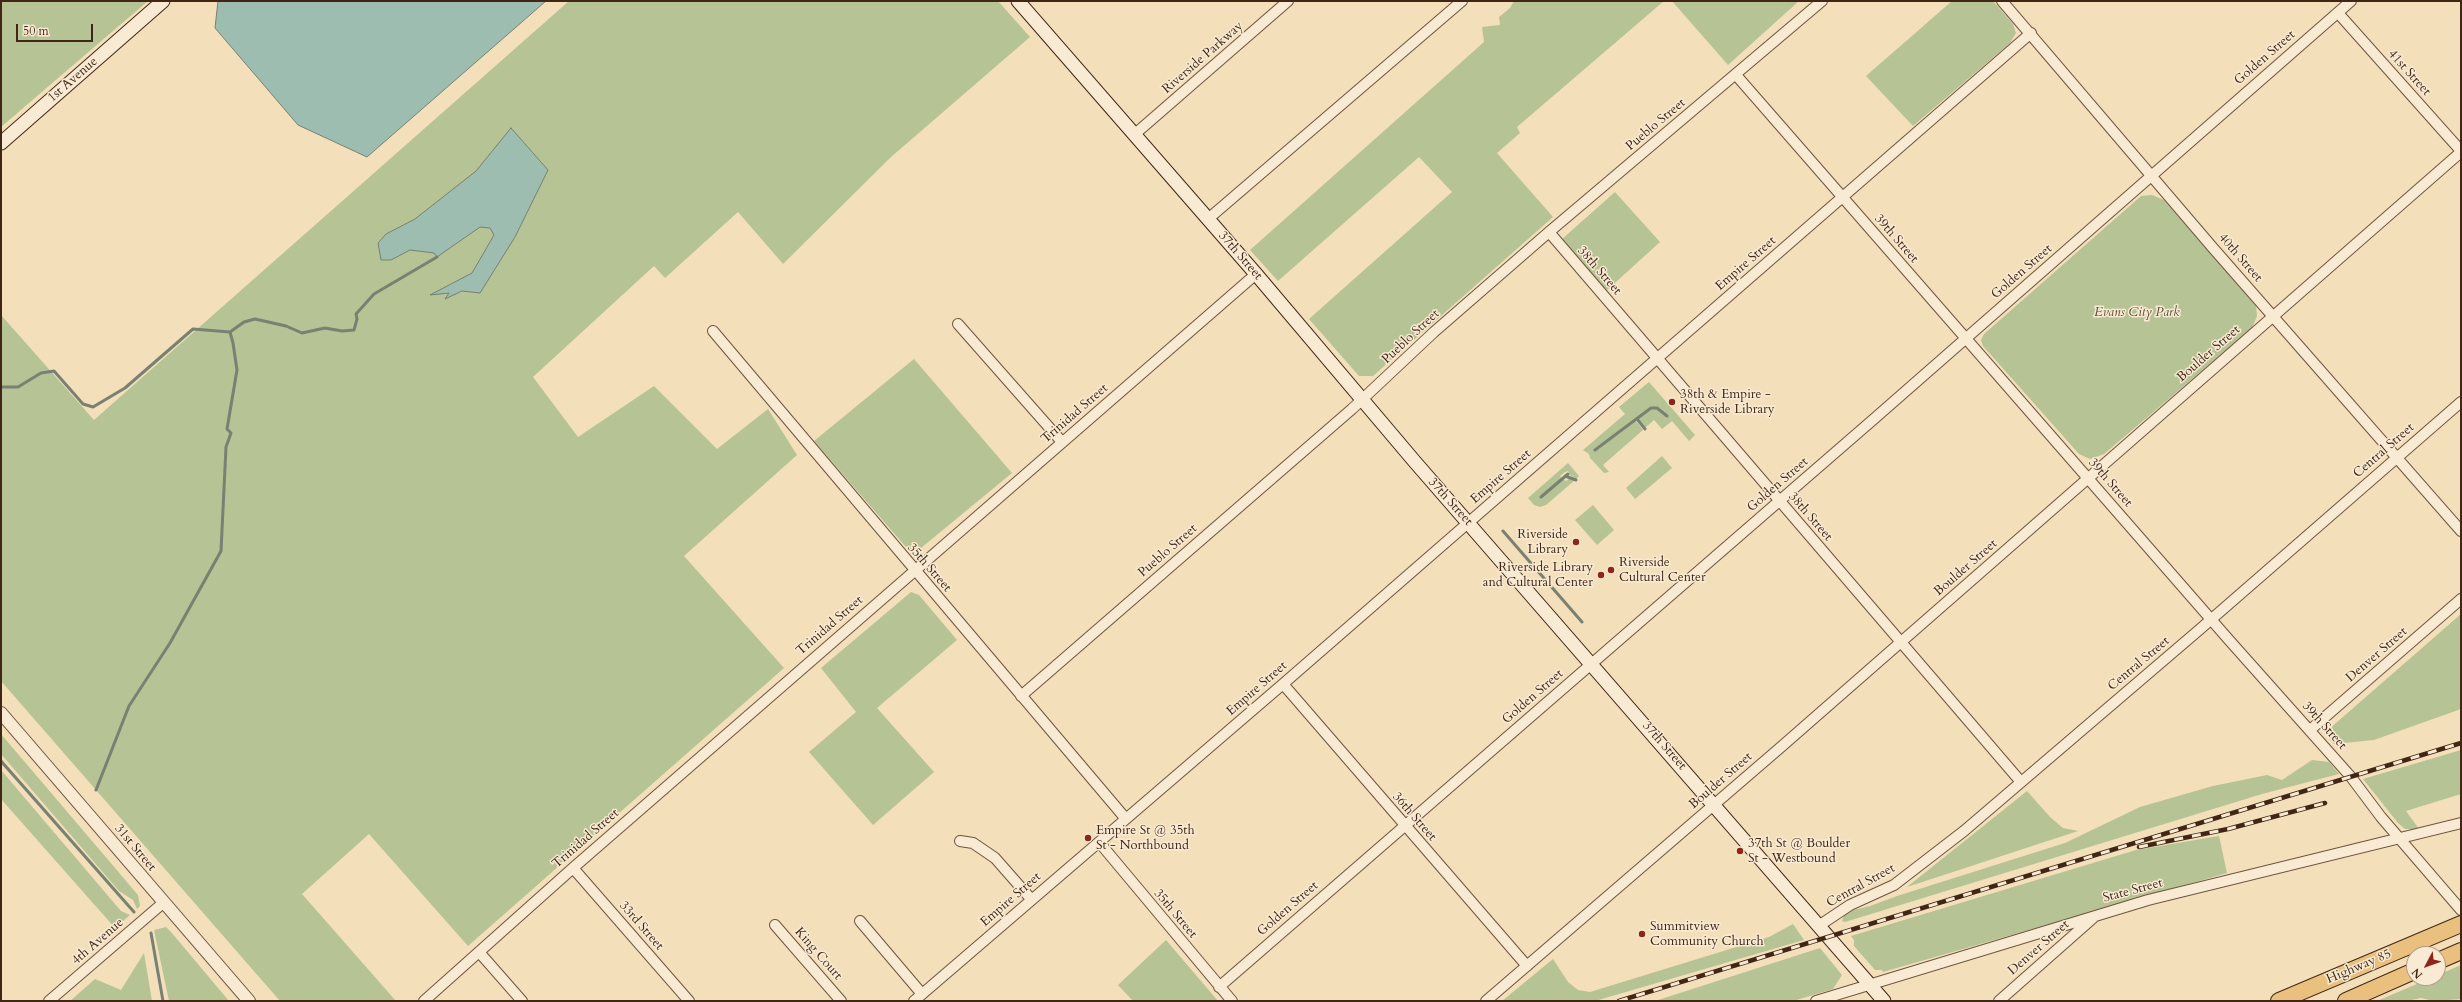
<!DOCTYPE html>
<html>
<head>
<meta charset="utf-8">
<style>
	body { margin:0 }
	#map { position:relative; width:2462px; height:1002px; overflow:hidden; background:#f4dfbb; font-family:Cardo,serif }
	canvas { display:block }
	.frame { position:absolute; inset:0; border:2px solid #412616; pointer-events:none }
	.north { position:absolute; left:2406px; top:946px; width:40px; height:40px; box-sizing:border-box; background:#f8ead3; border:1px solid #af9c87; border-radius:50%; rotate:229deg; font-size:11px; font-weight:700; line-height:16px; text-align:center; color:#412616 }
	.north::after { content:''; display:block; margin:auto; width:14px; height:18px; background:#8f2418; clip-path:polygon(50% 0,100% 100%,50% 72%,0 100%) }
	.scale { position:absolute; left:16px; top:24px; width:77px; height:18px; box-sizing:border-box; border:2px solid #412616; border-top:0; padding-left:5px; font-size:12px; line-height:14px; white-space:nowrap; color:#412616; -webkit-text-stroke:3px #f8ead3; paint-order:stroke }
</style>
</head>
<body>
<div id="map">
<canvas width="2462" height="1002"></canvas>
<div class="frame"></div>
<div class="north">N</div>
<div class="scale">50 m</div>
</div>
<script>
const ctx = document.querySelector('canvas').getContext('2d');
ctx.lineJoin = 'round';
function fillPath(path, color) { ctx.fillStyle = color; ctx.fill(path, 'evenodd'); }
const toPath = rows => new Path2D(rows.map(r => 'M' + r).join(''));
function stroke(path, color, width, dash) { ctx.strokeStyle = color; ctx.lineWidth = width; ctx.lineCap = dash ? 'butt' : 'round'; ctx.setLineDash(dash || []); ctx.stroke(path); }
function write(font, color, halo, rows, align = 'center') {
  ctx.font = font + ' Cardo,serif'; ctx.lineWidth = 3; ctx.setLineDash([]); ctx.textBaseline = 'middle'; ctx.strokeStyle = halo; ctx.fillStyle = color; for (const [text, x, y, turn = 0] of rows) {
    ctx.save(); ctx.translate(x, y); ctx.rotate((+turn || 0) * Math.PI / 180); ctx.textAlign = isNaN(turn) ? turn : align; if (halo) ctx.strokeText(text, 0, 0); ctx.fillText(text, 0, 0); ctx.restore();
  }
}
fillPath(toPath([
	[1,1,148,1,1,127],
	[569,1,998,1,1030,37,891,157,783,264,738,212,665,278,654,266,533,377,578,437,654,386,717,449,768,409,797,455,684,556,784,668,468,946,369,834,302,894,396,1001,280,1001,1,681,1,315,94,420],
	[1514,1,1664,1,1517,127,1520,133,1497,153,1553,217,1373,376,1359,376,1309,319,1452,192,1419,157,1278,281,1250,250,1484,42,1482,27,1500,25,1499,17,1510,8],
	[1672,1,1799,1,1728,65],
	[1952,1,1993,1,2013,24,2016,33,2010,43,1913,126,1866,76],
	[1615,192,1660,242,1606,291,1561,240],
	[2152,195,2164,200,2256,306,2257,316,2252,328,2104,454,2090,459,2079,454,1983,346,1981,340,1984,334,2141,196],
	[914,359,1012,473,921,548,912,550,905,546,814,441],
	[1649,382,1695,435,1689,441,1672,421,1662,429,1654,420,1645,428,1638,419,1651,409,1657,409,1668,417,1660,408,1650,408,1594,449,1594,451,1596,451,1636,421,1643,430,1603,465,1609,472,1604,473,1590,458,1589,454,1583,450,1625,414,1619,407],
	[1662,456,1672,468,1635,499,1626,488],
	[1568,463,1579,476,1576,479,1571,476,1568,471,1565,472,1560,476,1562,478,1539,498,1563,479,1566,481,1570,478,1575,480,1546,505,1540,507,1534,505,1528,498],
	[1593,505,1614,530,1597,545,1575,520],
	[911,592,919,595,957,640,877,708,934,772,873,825,809,752,856,712,821,668],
	[2461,614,2461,709,2374,740,2334,744,2328,737,2328,730],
	[1,734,138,895,140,906,137,909,133,900,119,891,1,754],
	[2461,750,2461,794,2406,811,2419,829,2405,829,2398,823,2363,779],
	[2312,760,2329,762,2339,774,2262,794,1845,922,1842,921,1844,915,1853,910,1870,906,1897,896,2065,843,2140,807,2213,786,2267,775,2282,780],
	[1,770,121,911,130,915,115,928,1,799],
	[2027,791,2050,817,2063,828,2078,831,1907,887],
	[2219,836,2227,873,1883,972,1882,970,1875,970,1854,946,1854,940,1851,936,2136,850],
	[1793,924,1804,940,1595,1001,1502,1001,1553,959,1568,982,1578,990,1590,992,1769,937],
	[166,927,171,932,229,1001,169,1001,154,930],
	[1166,940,1218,1001,1133,1001,1118,985],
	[1820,948,1842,975,1833,989,1793,1001,1655,1001],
	[144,953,152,1001,70,1001,95,979,121,990],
	[2461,965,2461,999,2434,1001,2421,998,2406,1001,2377,1001,2431,978,2438,978,2438,975]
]), '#b6c394');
const water = toPath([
	[218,1,546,1,367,157,298,125,215,28,218,1],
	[511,128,548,170,515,237,480,293,462,291,445,299,449,293,430,295,472,273,494,235,490,228,480,227,437,257,434,253,410,250,391,260,381,260,378,243,386,234,415,219,476,171,511,128]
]);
fillPath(water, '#9cbdb0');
stroke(water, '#788172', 1);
stroke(toPath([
	[230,332,244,322,255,319,286,326,302,333,325,328,342,331,354,330,357,319,356,314,374,294,437,257],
	[1,387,18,387,41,373,54,371,83,404,93,407,125,388,193,329,230,332,233,343,237,370,227,429,231,433,226,447,221,551,170,643,129,706,96,790],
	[1637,419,1645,429],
	[1595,450,1651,408,1657,408,1667,416],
	[1565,476,1576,480],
	[1541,497,1568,474],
	[1503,531,1582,622],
	[1,761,134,912],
	[151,933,163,1001]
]), '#788172', 3);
const minor = toPath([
	[2002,1,2213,248,2461,531],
	[2338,13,2461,151],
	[1736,75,2229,640,2351,777,2381,817,2461,910],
	[1135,134,1288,1],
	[1208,219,1462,1],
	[1549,232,2021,782],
	[958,324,1062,442],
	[713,331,1126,819],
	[1283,684,1527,966],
	[1021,696,1352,409,1434,332,1549,232,1822,1],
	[2310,730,2461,599],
	[960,841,973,843,995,858,1031,899],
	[1099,842,1232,1001],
	[573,868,689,1001],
	[860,921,922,994],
	[775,925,841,1001],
	[1820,925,1850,905,1894,885,1964,831,2199,630,2461,402],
	[479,952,522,1001],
	[1219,987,1875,418,2351,1],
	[49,1001,163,903],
	[424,1001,573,868,1256,274],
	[914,1001,1283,684,2031,33],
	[1486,1001,1781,747,2461,152],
	[1816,1001,2148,900,2461,823],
	[1999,1001,2093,918]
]);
const tertiary = toPath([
	[1,713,249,1001]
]);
const secondary = toPath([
	[1018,1,1256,274,1415,462,1884,1001],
	[1,143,163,1]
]);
const trunk = toPath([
	[2438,961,2461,951],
	[2279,1001,2461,924],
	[2346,1001,2414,971]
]);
stroke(minor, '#6e543f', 12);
stroke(tertiary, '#6e543f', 14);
stroke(secondary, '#412616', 15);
stroke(trunk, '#412616', 18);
stroke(minor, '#f8ead3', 10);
stroke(tertiary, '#f8ead3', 12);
stroke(secondary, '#f8ead3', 13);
stroke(trunk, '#eac07e', 16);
const rail = toPath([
	[2139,847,2228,829,2325,803],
	[1619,1001,2461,743]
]);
stroke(rail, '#412616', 4.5);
stroke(rail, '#f8ead3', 3, [9]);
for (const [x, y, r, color] of [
	[1672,402,4,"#8f2418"],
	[1576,542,4,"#8f2418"],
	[1611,570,4,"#8f2418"],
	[1601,575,4,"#8f2418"],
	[1088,838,4,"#8f2418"],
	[1740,851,4,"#8f2418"],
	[1642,934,4,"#8f2418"]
]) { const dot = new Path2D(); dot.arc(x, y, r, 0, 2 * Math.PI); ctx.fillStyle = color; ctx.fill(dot); stroke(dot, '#f8ead3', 1.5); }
write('13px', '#412616', '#f8ead3', [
	["Riverside Parkway",1203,58,-41],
	["Golden Street",2265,58,-41],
	["41st Street",2409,73,48],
	["1st Avenue",73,80,-41],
	["Pueblo Street",1656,125,-40],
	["39th Street",1896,239,49],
	["37th Street",1240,256,49],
	["40th Street",2240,258,49],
	["Empire Street",1746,264,-41],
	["38th Street",1599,271,49],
	["Golden Street",2022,272,-41],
	["Pueblo Street",1411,337,-43],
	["Boulder Street",2209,354,-41],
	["Trinidad Street",1075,414,-41],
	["Central Street",2384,451,-41],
	["Empire Street",1501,477,-41],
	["39th Street",2110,483,49],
	["Golden Street",1778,485,-41],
	["37th Street",1450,502,48],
	["38th Street",1810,517,49],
	["Pueblo Street",1168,551,-41],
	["35th Street",929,568,49],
	["Boulder Street",1966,568,-41],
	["Trinidad Street",830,626,-41],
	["Denver Street",2377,655,-41],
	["Central Street",2139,664,-40],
	["Empire Street",1257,689,-41],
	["Golden Street",1533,697,-41],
	["39th Street",2324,726,48],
	["37th Street",1664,746,49],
	["Boulder Street",1721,781,-41],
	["36th Street",1414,817,49],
	["Trinidad Street",586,839,-41],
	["31st Street",135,848,50],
	["Central Street",1861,886,-29],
	["State Street",2133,891,-15],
	["Empire Street",1011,900,-41],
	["Golden Street",1288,909,-41],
	["35th Street",1175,914,50],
	["33rd Street",641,926,49],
	["4th Avenue",98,942,-41],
	["Denver Street",2039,948,-41],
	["King Court",818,954,49],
	["Highway 85",2359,967,-23]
]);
write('italic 13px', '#5e4d36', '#f8ead3', [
	["Evans City Park",2137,313]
]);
write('13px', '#412616', '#f8ead3', [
	["38th & Empire -",1680,395],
	["Riverside Library",1680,410],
	["Riverside",1568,535,"right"],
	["Library",1568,550,"right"],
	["Riverside",1619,563],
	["Cultural Center",1619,578],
	["Riverside Library",1593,568,"right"],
	["and Cultural Center",1593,583,"right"],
	["Empire St @ 35th",1096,831],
	["St - Northbound",1096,846],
	["37th St @ Boulder",1748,844],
	["St - Westbound",1748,859],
	["Summitview",1650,927],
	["Community Church",1650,942]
], 'left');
</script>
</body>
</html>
